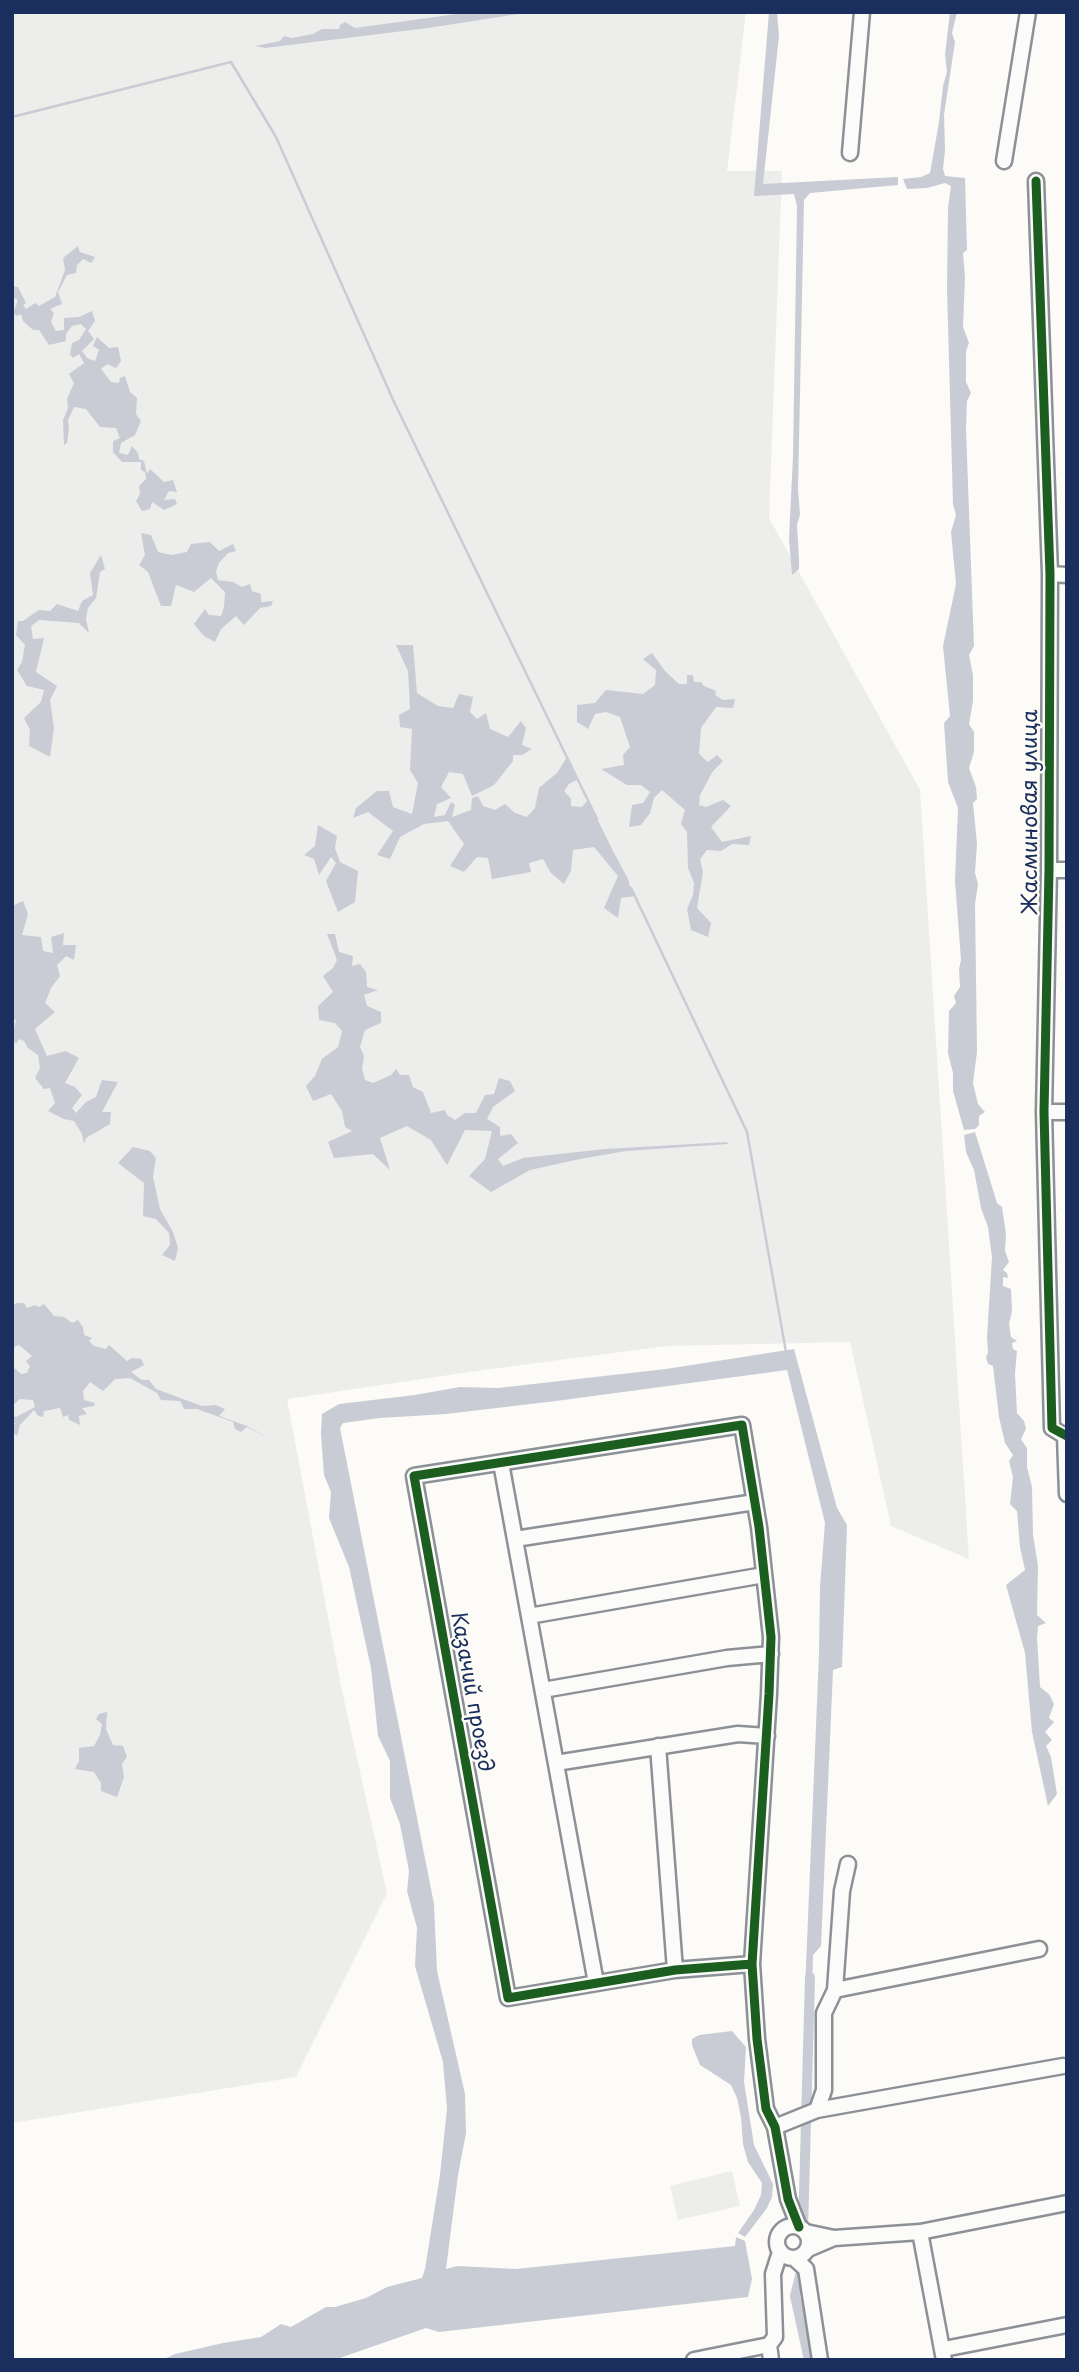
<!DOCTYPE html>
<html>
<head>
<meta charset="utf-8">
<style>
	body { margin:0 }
	#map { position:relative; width:1079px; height:2372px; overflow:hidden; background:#fcfbf8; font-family:"Playpen Sans",sans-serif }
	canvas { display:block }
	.frame { position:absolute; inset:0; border:14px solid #1b2f5e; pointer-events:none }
</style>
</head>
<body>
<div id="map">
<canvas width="1079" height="2372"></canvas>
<div class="frame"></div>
</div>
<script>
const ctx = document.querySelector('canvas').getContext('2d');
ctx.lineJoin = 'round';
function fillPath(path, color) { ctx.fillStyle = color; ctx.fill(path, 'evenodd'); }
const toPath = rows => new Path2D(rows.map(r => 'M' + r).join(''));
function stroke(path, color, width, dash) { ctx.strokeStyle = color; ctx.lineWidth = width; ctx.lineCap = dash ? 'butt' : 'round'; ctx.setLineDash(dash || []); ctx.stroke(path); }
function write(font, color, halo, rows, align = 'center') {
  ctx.font = font + ' "Playpen Sans",sans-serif'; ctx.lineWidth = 5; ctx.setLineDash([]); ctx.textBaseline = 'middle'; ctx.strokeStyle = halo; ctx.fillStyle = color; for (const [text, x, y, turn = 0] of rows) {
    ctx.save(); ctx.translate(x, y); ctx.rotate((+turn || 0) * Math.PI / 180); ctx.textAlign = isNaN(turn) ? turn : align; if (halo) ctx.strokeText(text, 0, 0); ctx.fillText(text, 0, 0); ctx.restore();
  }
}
fillPath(toPath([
	[12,12,746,12,727,171,782,171,769,518,920,790,969,1559,891,1526,850,1342,667,1346,483,1370,287,1399,341,1686,387,1893,296,2077,12,2123],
	[732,2171,740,2206,678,2220,670,2186]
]), '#ededec');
fillPath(toPath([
	[471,12,531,12,428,28,265,48,255,46,280,41,284,36,292,38,313,34,322,29,339,29,340,25,345,22,355,28],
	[769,12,777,12,779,36,763,184,898,177,898,185,810,193,804,200,798,490,800,514,797,525,799,560,799,569,792,575,789,539,793,456,797,206,794,194,754,196],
	[950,12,957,12,952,33,955,42,944,115,945,150,943,169,945,176,965,178,967,250,963,253,965,277,963,327,969,343,966,351,966,382,971,393,967,401,966,430,974,646,969,655,973,675,973,701,969,724,974,732,974,752,969,768,976,787,977,799,973,803,977,844,975,873,978,884,975,904,977,1052,973,1083,978,1104,985,1112,979,1116,979,1125,975,1129,964,1130,953,1091,953,1073,948,1053,949,1011,956,1003,954,996,960,987,959,969,961,960,955,881,958,808,948,782,944,723,950,716,943,646,956,584,951,532,956,515,953,504,947,289,948,208,951,186,945,183,927,188,907,189,903,179,921,177,930,173,939,122,943,86,947,72,945,55],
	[78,246,80,252,95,257,91,263,83,259,77,265,76,273,67,275,58,292,62,304,50,309,54,313,51,322,56,331,64,330,64,318,79,317,92,311,95,321,88,331,94,339,82,351,87,358,95,361,99,350,93,346,97,337,109,348,118,347,121,361,116,368,107,364,101,369,111,382,119,383,120,378,125,376,130,392,137,398,136,414,141,421,135,435,121,443,119,453,128,455,132,446,138,453,139,459,144,461,147,474,150,469,164,482,173,480,177,492,169,491,164,500,175,499,177,504,164,510,152,502,150,509,142,511,136,501,140,494,139,486,146,479,145,472,141,470,141,462,122,462,113,452,113,441,120,438,116,428,100,427,86,409,74,407,68,420,69,429,67,443,64,445,63,420,68,408,67,399,74,383,69,374,84,363,79,354,73,358,70,354,72,343,79,340,86,329,81,324,72,326,66,334,66,341,49,345,39,330,33,330,23,321,21,314,17,316,13,313,18,300,12,297,12,286,18,287,26,303,23,305,26,309,35,303,39,306,55,297,65,270,63,258],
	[141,533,151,535,158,552,171,555,187,552,191,544,210,542,219,551,233,544,236,551,228,553,219,563,216,571,218,580,233,582,242,587,250,584,252,591,261,594,261,602,273,601,271,606,260,608,244,625,236,616,221,629,215,642,204,636,194,624,205,609,209,615,221,616,224,607,225,592,211,578,194,592,176,585,171,606,161,606,148,572,139,565,145,555],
	[101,555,105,569,100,572,96,598,88,608,86,619,89,633,79,623,39,620,31,626,33,639,44,638,36,672,57,686,50,700,54,728,50,757,29,746,30,730,24,718,41,702,44,690,27,686,17,670,22,662,25,645,16,635,18,621,23,621,39,610,50,611,57,604,78,611,82,601,93,595,90,573],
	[396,645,413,645,417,693,438,706,453,708,459,694,473,697,470,712,477,719,486,713,490,729,508,737,521,721,526,728,522,745,532,749,522,755,513,755,513,761,494,785,472,796,463,774,449,772,441,787,451,798,437,804,434,817,445,815,451,802,455,805,452,817,471,810,472,798,478,796,483,806,495,810,505,804,515,813,527,817,535,808,539,788,557,773,567,757,578,779,569,784,564,791,571,799,571,806,582,807,588,800,635,896,621,898,618,918,604,908,618,876,594,847,573,850,571,871,564,884,551,873,543,859,529,863,531,872,492,879,488,858,477,857,464,872,450,866,464,844,448,821,424,824,400,837,390,859,377,855,393,831,368,812,353,818,356,808,377,791,389,791,393,807,412,814,418,783,410,770,412,729,400,727,399,715,410,709,408,671],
	[652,653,665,671,679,684,687,684,687,675,693,675,694,682,701,682,704,686,716,691,715,695,723,700,735,699,733,708,716,707,701,728,699,754,708,762,717,755,723,761,713,771,700,795,699,805,706,807,723,800,731,806,711,827,722,842,751,836,749,845,732,844,721,851,707,850,700,859,703,872,697,908,711,923,708,937,691,930,687,909,693,895,694,883,688,868,687,832,681,824,685,810,662,790,654,798,650,813,641,825,629,827,632,805,643,803,650,792,641,785,627,785,601,769,624,765,623,755,630,747,620,717,606,712,595,714,588,729,577,722,577,705,595,703,606,690,643,694,655,685,656,670,643,659],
	[318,825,337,836,335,848,340,862,358,871,355,902,338,912,326,881,336,863,331,857,319,875,314,859,304,855,315,846],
	[23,901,28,914,22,935,41,937,43,951,53,953,51,937,64,933,63,945,76,945,74,960,66,956,57,965,60,976,51,988,45,1003,55,1012,35,1029,47,1056,66,1051,79,1058,65,1083,75,1087,82,1095,72,1108,76,1113,86,1102,96,1097,102,1080,118,1082,102,1112,111,1112,110,1124,86,1138,84,1144,82,1134,74,1121,64,1119,48,1111,55,1103,50,1088,44,1089,35,1078,40,1068,38,1055,28,1048,24,1041,19,1039,16,1044,12,1038,16,1020,12,1018,12,906],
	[327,934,335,934,339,952,353,956,352,966,360,964,366,972,367,987,378,990,364,995,367,1006,381,1012,381,1023,365,1030,360,1047,364,1056,362,1069,365,1080,373,1083,391,1075,396,1069,400,1075,409,1075,413,1087,423,1092,431,1113,445,1110,447,1115,455,1120,465,1113,476,1113,485,1095,494,1094,499,1078,510,1081,515,1091,493,1107,487,1119,500,1127,500,1136,511,1134,518,1143,498,1159,503,1166,523,1158,605,1149,727,1142,728,1144,626,1151,580,1159,530,1170,491,1192,469,1176,485,1159,492,1131,465,1130,447,1165,431,1140,407,1126,380,1138,390,1170,373,1154,334,1158,328,1142,352,1131,345,1127,342,1111,331,1094,313,1101,306,1086,315,1076,322,1059,338,1047,342,1031,335,1023,319,1020,318,1006,333,992,323,976,333,968,337,960],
	[975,1132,997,1203,1002,1207,1006,1234,1005,1251,1009,1262,1003,1270,1007,1273,1008,1278,1003,1277,1003,1286,1011,1289,1012,1311,1009,1324,1011,1337,1017,1341,1012,1343,1013,1349,1017,1351,1015,1373,1017,1413,1024,1421,1026,1429,1021,1439,1027,1448,1027,1467,1032,1487,1033,1535,1038,1566,1037,1615,1046,1623,1038,1626,1037,1638,1040,1687,1049,1694,1054,1704,1049,1718,1054,1722,1045,1732,1052,1740,1046,1746,1051,1757,1057,1794,1048,1806,1032,1732,1025,1653,1006,1585,1025,1570,1020,1547,1017,1511,1010,1504,1013,1477,1009,1461,1013,1455,1005,1443,999,1417,993,1366,988,1364,986,1357,988,1353,987,1337,992,1257,988,1227,981,1208,974,1170,966,1152,964,1135],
	[133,1147,150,1151,156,1158,153,1177,160,1209,173,1232,178,1248,175,1261,162,1255,170,1245,169,1233,156,1219,143,1216,144,1183,118,1163],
	[17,1303,24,1303,27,1308,35,1305,39,1307,44,1304,54,1316,64,1317,72,1323,78,1320,83,1327,84,1335,92,1338,89,1341,94,1346,106,1349,109,1345,127,1361,132,1358,141,1359,144,1365,131,1372,142,1380,149,1380,156,1389,202,1406,216,1405,225,1409,219,1416,247,1426,272,1440,247,1427,241,1432,235,1429,233,1422,197,1409,184,1409,180,1401,161,1400,157,1393,130,1378,115,1379,103,1391,90,1382,83,1391,84,1400,95,1403,94,1406,82,1408,87,1414,79,1416,80,1425,69,1420,68,1415,63,1417,60,1408,44,1411,43,1417,38,1416,34,1410,20,1425,17,1436,12,1431,15,1423,12,1422,12,1416,16,1417,35,1407,33,1400,20,1399,12,1406,12,1366,21,1374,27,1373,30,1366,26,1361,32,1356,19,1345,12,1348,12,1306],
	[794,1349,837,1508,847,1525,842,1667,833,1670,821,1946,813,1955,812,1991,805,1990,819,1654,820,1587,825,1523,787,1370,556,1401,446,1414,380,1418,343,1423,340,1428,434,1904,437,1971,465,2094,466,2133,458,2175,446,2269,457,2266,516,2269,735,2246,736,2237,745,2241,752,2279,748,2297,439,2332,426,2328,334,2360,162,2360,175,2354,223,2343,261,2337,281,2324,291,2327,326,2307,335,2307,366,2298,387,2287,422,2278,425,2269,440,2175,447,2109,443,2062,415,1966,417,1928,407,1891,409,1871,400,1824,390,1798,390,1761,378,1736,371,1668,349,1567,329,1518,331,1492,324,1475,321,1434,322,1414,339,1404,415,1395,460,1387,498,1388,666,1369],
	[107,1712,106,1729,113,1745,123,1746,127,1757,122,1764,124,1777,117,1797,101,1791,101,1783,94,1772,75,1769,79,1761,79,1748,94,1746,100,1735,102,1724,96,1719,99,1714],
	[732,2031,746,2047,744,2082,754,2145,773,2184,772,2197,767,2208,745,2237,738,2233,754,2210,761,2195,762,2183,748,2162,743,2144,741,2117,737,2098,731,2085,700,2065,692,2045,692,2039,699,2035]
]), '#c9ccd4');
stroke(toPath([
	[12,117,231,62,276,137,395,404,597,819],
	[615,857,628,882],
	[631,888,747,1132,786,1352]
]), '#c9ccd4', 2.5);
stroke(toPath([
	[803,2230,810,1977],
	[803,2264,795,2296,809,2360]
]), '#c9ccd4', 10);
const minor = toPath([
	[850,153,862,12],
	[1004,161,1028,12],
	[1036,181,1050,574,1049,870,1044,1112,1052,1428,1065,1436],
	[1050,574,1067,575],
	[1049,870,1067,870],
	[1044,1112,1067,1112],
	[1065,1436,1067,1494],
	[501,1463,596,1983],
	[515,1539,755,1502],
	[529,1616,764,1575],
	[543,1690,727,1658,771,1654],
	[658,1746,675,1970],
	[556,1763,738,1734,767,1736],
	[752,1964,675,1970,508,1998,414,1476,742,1425,759,1527,771,1637,769,1694,752,1964,757,2039,766,2109,775,2127,788,2199,799,2227],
	[835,1990,1039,1949],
	[817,2110,824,2090,824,2013,835,1990,842,1891,848,1864],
	[775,2127,817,2110,1063,2066],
	'777 2242a16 16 0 1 1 32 0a16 16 0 1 1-32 0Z',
	[806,2232,834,2238,808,2249],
	[920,2232,944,2360],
	[834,2238,920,2232,1067,2203],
	[795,2259,806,2269,820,2360],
	[944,2349,1067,2325],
	[694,2360,769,2345],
	[771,2360,769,2345,775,2337,773,2274,780,2252]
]);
stroke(minor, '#8c9097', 19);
stroke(minor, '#fbfbf9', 14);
stroke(toPath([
	[1036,181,1050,574,1049,870,1044,1112,1052,1428,1067,1436],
	[752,1964,675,1970,508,1998,414,1476,742,1425,759,1527,771,1637,769,1694,752,1964,757,2039,766,2109,775,2127,788,2199,799,2227]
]), '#1b5e20', 9);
write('21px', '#1b2f5e', '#fdfcf7', [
	["Жасминовая улица",1031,812,-90],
	["Казачий проезд",471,1692,80]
]);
</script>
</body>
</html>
